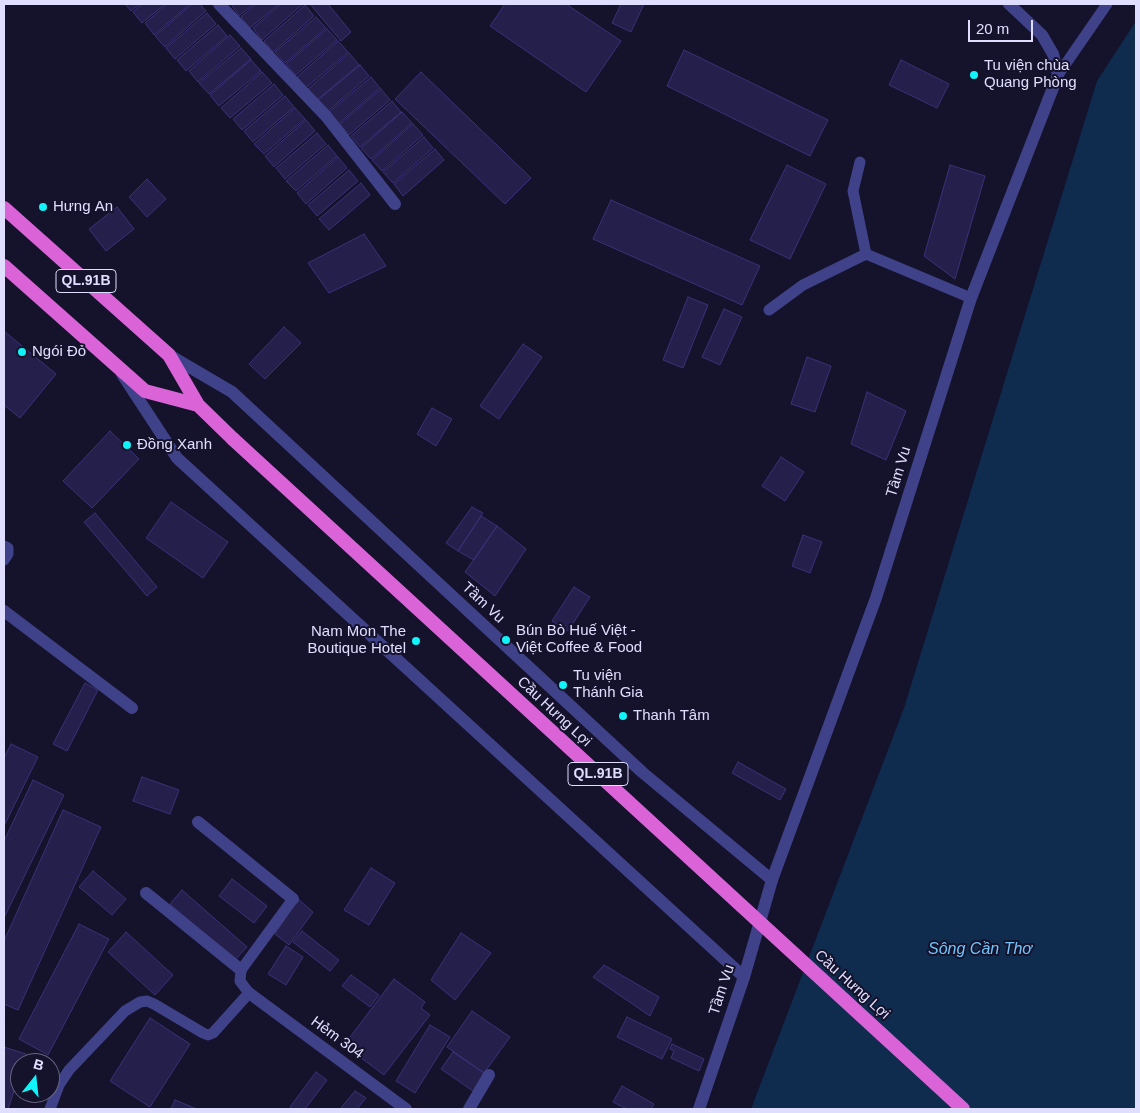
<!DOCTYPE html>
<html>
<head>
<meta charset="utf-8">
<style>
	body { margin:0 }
	#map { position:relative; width:1140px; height:1113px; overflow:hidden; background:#15122c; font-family:Helvetica,sans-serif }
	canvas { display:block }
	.frame { position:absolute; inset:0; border:5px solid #e0defe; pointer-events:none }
	.north { position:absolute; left:10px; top:1053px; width:50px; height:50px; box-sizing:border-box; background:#15122c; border:1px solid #666480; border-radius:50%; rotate:16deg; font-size:14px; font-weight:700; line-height:20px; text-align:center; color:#e0defe }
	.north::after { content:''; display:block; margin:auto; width:18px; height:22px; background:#10f3f8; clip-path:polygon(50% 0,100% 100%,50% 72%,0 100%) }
	.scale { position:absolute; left:968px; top:20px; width:65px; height:22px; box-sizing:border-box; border:2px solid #e0defe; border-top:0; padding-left:6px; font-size:15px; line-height:18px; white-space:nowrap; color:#e0defe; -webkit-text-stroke:4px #15122c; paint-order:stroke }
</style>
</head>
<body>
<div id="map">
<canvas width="1140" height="1113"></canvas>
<div class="frame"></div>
<div class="north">B</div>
<div class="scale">20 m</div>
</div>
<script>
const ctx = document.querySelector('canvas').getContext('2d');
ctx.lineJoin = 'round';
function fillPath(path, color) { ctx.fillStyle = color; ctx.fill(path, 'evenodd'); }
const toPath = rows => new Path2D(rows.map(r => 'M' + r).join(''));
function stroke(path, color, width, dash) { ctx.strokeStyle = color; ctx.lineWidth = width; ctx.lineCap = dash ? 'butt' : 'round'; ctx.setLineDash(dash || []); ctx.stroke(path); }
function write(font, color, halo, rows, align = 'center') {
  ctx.font = font + ' Helvetica,sans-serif'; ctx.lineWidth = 4; ctx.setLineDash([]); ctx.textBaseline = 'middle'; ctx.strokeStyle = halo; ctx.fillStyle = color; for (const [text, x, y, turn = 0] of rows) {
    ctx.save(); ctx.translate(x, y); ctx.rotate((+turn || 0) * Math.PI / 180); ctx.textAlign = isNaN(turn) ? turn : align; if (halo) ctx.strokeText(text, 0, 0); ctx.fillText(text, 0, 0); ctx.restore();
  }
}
fillPath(toPath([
	[1136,21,1136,1109,751,1109,904,708,1097,81]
]), '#0f2b4e');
const building = toPath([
	[125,4,140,4,131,11,125,4],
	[142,4,165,4,142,23,133,12,142,4],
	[167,4,190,4,154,35,145,23,167,4],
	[192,4,200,4,206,11,165,47,155,36,192,4],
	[231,4,254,4,239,16,231,4],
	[256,4,279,4,250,28,241,17,256,4],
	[281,4,303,4,262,40,253,28,281,4],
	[310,4,328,4,351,32,341,41,310,4],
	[505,4,566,4,621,41,586,92,490,26,505,4],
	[621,4,644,4,631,32,612,23,621,4],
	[305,5,314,16,273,52,264,41,305,5],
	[207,13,216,24,175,59,166,48,207,13],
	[316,17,326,28,285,63,275,52,316,17],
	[218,25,227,36,186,71,177,60,218,25],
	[327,29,337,40,296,75,286,64,327,29],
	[230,35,240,46,198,82,189,71,230,35],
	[338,41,348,52,306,88,297,77,338,41],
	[241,48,251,59,209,94,199,83,241,48],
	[684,50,828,120,810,156,667,86,684,50],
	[349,53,359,65,317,100,308,89,349,53],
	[251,60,261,71,219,106,210,95,251,60],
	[901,60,949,84,937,108,889,85,901,60],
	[360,65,369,76,328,111,318,100,360,65],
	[262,72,272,83,230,118,221,108,262,72],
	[421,72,531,178,505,204,395,99,421,72],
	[371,77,380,88,339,123,329,112,371,77],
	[274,84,283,95,242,130,233,119,274,84],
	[381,89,390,100,349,135,340,124,381,89],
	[285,96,294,107,253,142,244,131,285,96],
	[392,101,401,112,360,147,351,136,392,101],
	[295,108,305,119,264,154,254,144,295,108],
	[402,112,412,123,371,159,361,148,402,112],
	[306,120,315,131,274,167,265,156,306,120],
	[413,124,423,135,382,171,372,160,413,124],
	[317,133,326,144,285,179,276,168,317,133],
	[424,137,433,148,393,183,383,172,424,137],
	[328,145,337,156,296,191,286,181,328,145],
	[435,149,444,160,403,196,394,184,435,149],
	[338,157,347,168,306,204,297,193,338,157],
	[787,165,826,184,790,259,750,240,787,165],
	[950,165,985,176,955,279,924,256,950,165],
	[349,170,358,181,317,216,308,205,349,170],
	[147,179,166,199,147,217,129,197,147,179],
	[361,183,370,195,329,230,319,219,361,183],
	[611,200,760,266,742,305,593,239,611,200],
	[117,207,134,229,106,251,89,229,117,207],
	[364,234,386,266,329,293,308,263,364,234],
	[688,297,708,305,683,368,663,360,688,297],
	[724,309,742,317,720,365,702,357,724,309],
	[284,327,301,343,265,379,249,364,284,327],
	[4,331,56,374,20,418,4,405,4,331],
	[523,344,542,357,499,419,480,406,523,344],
	[807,357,831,366,815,412,791,404,807,357],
	[867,392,906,411,886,460,851,444,867,392],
	[432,408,452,419,436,446,417,434,432,408],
	[110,431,139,459,92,508,63,481,110,431],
	[781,457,804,472,785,501,762,486,781,457],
	[171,502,228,542,203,578,146,538,171,502],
	[472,507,483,513,458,551,446,543,472,507],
	[95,513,157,587,147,596,84,522,95,513],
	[481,516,497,526,474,560,458,551,481,516],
	[497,526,526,549,495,596,465,572,497,526],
	[803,535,822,542,810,573,792,566,803,535],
	[574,587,590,597,568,631,552,621,574,587],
	[85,683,98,690,67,751,53,744,85,683],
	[11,744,38,757,4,826,4,758,11,744],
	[738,762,786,789,780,800,732,773,738,762],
	[142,777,179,790,170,814,133,801,142,777],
	[33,780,64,795,4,918,4,841,33,780],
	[63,810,101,827,18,1010,4,1004,4,941,63,810],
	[371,868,395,883,369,925,344,910,371,868],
	[93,871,126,899,112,915,79,887,93,871],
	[232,879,267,906,254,923,219,896,232,879],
	[182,890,247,947,235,960,170,904,182,890],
	[298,899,313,912,289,945,275,934,298,899],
	[79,924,109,939,48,1055,19,1039,79,924],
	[302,931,339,960,330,971,293,942,302,931],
	[126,932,173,975,155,995,108,952,126,932],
	[461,933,491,953,455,1000,431,980,461,933],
	[286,946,303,957,286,985,268,974,286,946],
	[604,965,659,997,650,1016,593,977,604,965],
	[351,975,379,995,370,1007,342,986,351,975],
	[394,979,425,1002,421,1008,430,1015,384,1075,344,1045,394,979],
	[472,1011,510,1037,484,1073,447,1047,472,1011],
	[627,1017,672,1039,662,1059,617,1037,627,1017],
	[150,1018,190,1044,150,1107,110,1081,150,1018],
	[430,1025,450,1037,415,1093,396,1081,430,1025],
	[672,1044,704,1059,699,1071,671,1058,674,1051,670,1049,672,1044],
	[4,1047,26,1054,23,1063,20,1063,20,1073,8,1109,4,1109,4,1047],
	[453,1052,484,1073,473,1091,441,1069,453,1052],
	[316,1072,327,1080,305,1109,293,1109,290,1107,316,1072],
	[622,1086,654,1104,651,1109,627,1109,613,1102,622,1086],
	[355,1091,366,1098,357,1109,340,1109,355,1091],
	[175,1100,197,1109,171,1109,175,1100]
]);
fillPath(building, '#251f4c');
stroke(building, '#3a3278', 1);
stroke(toPath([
	[1058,75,1107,4],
	[860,162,853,191,866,254],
	[769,310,803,285,866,254,971,298],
	[4,546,8,548,8,554,4,560],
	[50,1109,59,1085,69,1070,125,1011,140,1002,147,1001,154,1004,203,1033,208,1035,213,1033,249,993,240,981,241,970,293,899]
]), '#3f4289', 11);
stroke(toPath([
	[219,4,326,116,395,204],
	[169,355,232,392,642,772,772,880],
	[122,374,177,458,744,977],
	[4,611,132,708],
	[198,822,293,899],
	[146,893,241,970],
	[249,993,406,1109],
	[469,1109,489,1075]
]), '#3f4289', 12);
stroke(toPath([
	[699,1109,744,977,772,880,876,598,971,298,1058,75,1053,54,1042,35,1009,4]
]), '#3f4289', 12);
stroke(toPath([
	[4,208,169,355,198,405,233,439],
	[4,266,145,391,198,405]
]), '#da63d8', 14);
stroke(toPath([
	[233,439,963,1109]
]), '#da63d8', 14);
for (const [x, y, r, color] of [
	[974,75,5,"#10f3f8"],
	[43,207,5,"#10f3f8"],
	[22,352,5,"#10f3f8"],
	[127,445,5,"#10f3f8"],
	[506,640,5,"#10f3f8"],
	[416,641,5,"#10f3f8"],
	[563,685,5,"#10f3f8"],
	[623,716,5,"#10f3f8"]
]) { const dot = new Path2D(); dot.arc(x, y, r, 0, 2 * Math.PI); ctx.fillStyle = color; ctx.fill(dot); stroke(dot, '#15122c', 2); }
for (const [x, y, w] of [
	[86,281,60],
	[598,774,60]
]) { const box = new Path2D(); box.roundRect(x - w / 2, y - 11.5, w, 23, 4); ctx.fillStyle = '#15122c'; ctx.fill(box); stroke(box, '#e0defe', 1); }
write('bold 14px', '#e0defe', null, [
	["QL.91B",86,281],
	["QL.91B",598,774]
]);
write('15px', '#e0defe', '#15122c', [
	["Tu viện chùa",984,66],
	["Quang Phòng",984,83],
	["Hưng An",53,207],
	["Ngói Đỏ",32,352],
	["Đồng Xanh",137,445],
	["Bún Bò Huế Việt -",516,631],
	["Việt Coffee & Food",516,648],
	["Nam Mon The",406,632,"right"],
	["Boutique Hotel",406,649,"right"],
	["Tu viện",573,676],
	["Thánh Gia",573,693],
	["Thanh Tâm",633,716]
], 'left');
write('15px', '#e0defe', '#15122c', [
	["Tầm Vu",899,472,-73],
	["Tầm Vu",483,603,43],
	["Cầu Hưng Lợi",554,712,43],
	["Cầu Hưng Lợi",852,985,42],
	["Tầm Vu",722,990,-72],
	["Hẻm 304",337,1038,36]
]);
write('italic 16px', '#70c5fb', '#15122c', [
	["Sông Cần Thơ",980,950]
]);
</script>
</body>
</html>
